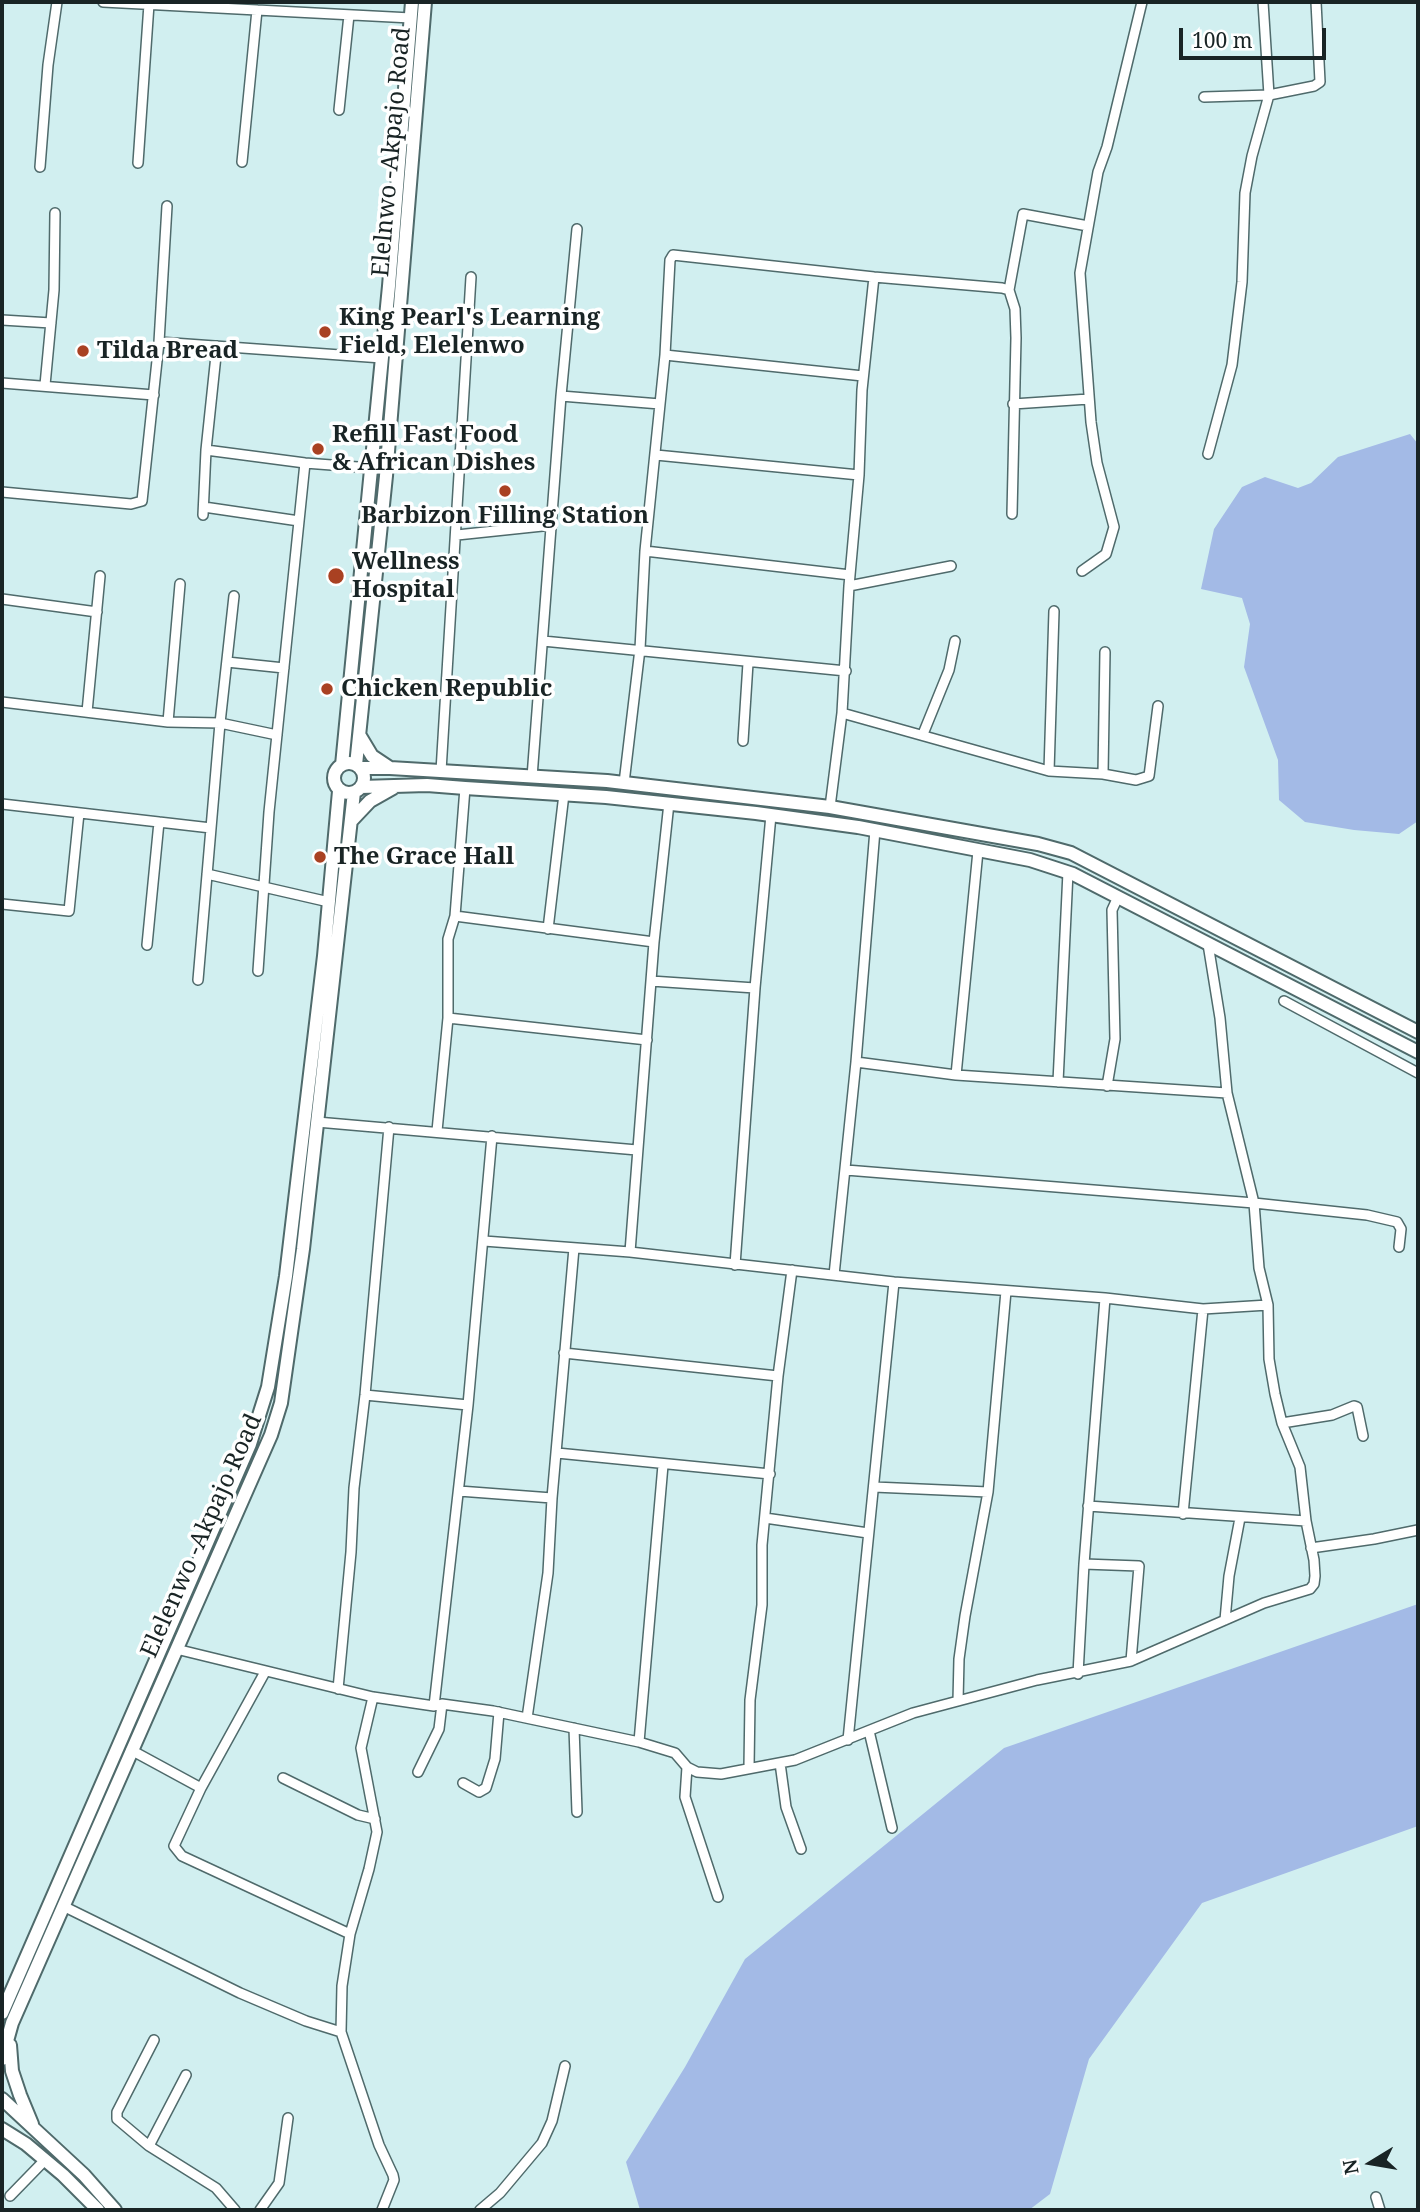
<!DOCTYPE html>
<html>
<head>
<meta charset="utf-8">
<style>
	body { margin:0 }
	#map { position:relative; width:1420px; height:2212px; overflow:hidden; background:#d1eff0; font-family:"Noto Serif",serif }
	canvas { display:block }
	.frame { position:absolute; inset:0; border:4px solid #192425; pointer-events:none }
	.north { position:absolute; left:1336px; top:2128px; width:70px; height:70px; -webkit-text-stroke:5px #fff; paint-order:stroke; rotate:259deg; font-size:19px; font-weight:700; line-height:28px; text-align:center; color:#192425 }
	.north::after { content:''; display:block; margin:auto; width:24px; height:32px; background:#192425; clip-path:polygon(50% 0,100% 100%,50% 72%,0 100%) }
	.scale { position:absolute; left:1179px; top:28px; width:147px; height:32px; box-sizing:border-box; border:4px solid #192425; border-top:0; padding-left:9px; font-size:21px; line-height:24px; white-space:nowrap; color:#192425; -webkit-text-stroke:5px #fff; paint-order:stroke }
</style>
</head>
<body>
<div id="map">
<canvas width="1420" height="2212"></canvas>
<div class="frame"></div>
<div class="north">N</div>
<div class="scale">100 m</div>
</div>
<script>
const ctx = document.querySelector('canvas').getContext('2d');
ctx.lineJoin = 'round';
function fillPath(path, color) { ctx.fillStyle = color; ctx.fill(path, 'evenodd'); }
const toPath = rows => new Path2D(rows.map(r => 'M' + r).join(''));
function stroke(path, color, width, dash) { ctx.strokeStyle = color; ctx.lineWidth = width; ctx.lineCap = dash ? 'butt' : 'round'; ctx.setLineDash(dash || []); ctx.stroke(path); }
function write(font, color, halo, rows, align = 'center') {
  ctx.font = font + ' "Noto Serif",serif'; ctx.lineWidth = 7; ctx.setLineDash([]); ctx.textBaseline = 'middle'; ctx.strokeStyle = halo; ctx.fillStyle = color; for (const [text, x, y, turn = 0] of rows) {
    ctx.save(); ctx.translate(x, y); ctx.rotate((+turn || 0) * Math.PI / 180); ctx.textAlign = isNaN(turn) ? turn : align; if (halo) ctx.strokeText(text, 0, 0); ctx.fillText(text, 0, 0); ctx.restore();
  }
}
fillPath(toPath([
	[1410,434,1418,444,1418,821,1399,834,1354,830,1305,822,1279,800,1278,760,1244,667,1250,624,1242,598,1201,589,1214,529,1242,487,1265,477,1298,488,1311,483,1338,457],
	[1418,1604,1418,1826,1202,1903,1089,2059,1050,2194,1029,2210,640,2210,626,2162,685,2067,745,1959,1004,1748]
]), '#a3bae6');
const minor = toPath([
	[103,2,411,18],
	[1204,97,1269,95,1263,2],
	[339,110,349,15],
	[242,162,257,10],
	[138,163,149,4],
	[40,167,48,65,57,2],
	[1009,290,1023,214,1088,226],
	[2,320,51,323],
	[159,342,382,358],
	[665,355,863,376],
	[2,383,154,395],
	[45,385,54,290,55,213],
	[561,396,660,404],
	[1013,404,1089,399],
	[206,450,305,463,371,468],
	[1208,454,1232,365,1242,282,1245,193,1252,156,1269,95,1314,86,1320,82,1316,2],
	[656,455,859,475],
	[2,492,131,504,142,501,159,342,167,206],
	[204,507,299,521],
	[203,515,206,450,217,346],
	[457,535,552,525],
	[645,551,850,575],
	[1082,571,1106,554,1114,527,1097,463,1091,422,1080,273,1098,172,1107,147,1142,2],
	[849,586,951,566],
	[2,599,97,612],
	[543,641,846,671],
	[227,662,284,668],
	[2,702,168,722,220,723,277,735],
	[87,712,100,576],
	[842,713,1049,771,1054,611],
	[168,722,180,584],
	[923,734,949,670,955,641],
	[743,741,748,663],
	[441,771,471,277],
	[1049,771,1103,774,1136,780,1149,776,1158,706],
	[1103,774,1105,652],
	[532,777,561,396,577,229],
	[624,783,640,649,645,551,665,355,670,260,673,255,874,277,1002,288,1009,290,1015,309,1016,338,1012,514],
	[2,804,211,828],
	[830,807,842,713,849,586,859,475,862,390,874,277],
	[207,874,329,902],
	[2,904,69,911,79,813],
	[455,916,654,942],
	[548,929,564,794],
	[147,945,159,822],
	[258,971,269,812,305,463],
	[198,980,220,723,234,596],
	[651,981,755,988],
	[1284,1001,1418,1073],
	[448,1018,647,1040],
	[856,1062,956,1075,1227,1093],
	[956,1075,978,851],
	[1058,1082,1068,872],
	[1107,1086,1115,1039,1112,910,1118,897],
	[317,1122,637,1150],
	[437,1131,448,1018,448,939,455,916,465,788],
	[846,1170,1254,1203,1367,1215,1397,1222,1401,1229,1399,1247],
	[484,1241,630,1252,894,1282,1105,1298,1203,1309,1268,1305],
	[630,1252,654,942,669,803],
	[735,1265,755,988,771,815],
	[834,1275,856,1062,875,830],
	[564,1353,778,1376],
	[365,1395,468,1405],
	[1282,1423,1332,1415,1354,1406,1357,1407,1363,1436],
	[557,1453,770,1474],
	[874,1487,988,1492],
	[459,1491,552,1498],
	[1088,1506,1306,1521],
	[1183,1514,1203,1309],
	[765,1518,868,1533],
	[1311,1548,1374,1539,1418,1530],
	[1084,1564,1139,1566,1131,1661],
	[1225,1620,1229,1576,1240,1518],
	[176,1649,373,1697,434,1706,442,1704,493,1711,639,1742,675,1753,687,1767,697,1772,721,1774,795,1760,913,1713,958,1701,1037,1680,1131,1661,1264,1603,1310,1589,1314,1584,1315,1576,1314,1560,1306,1521,1300,1467,1282,1423,1275,1394,1269,1359,1268,1305,1259,1268,1254,1203,1227,1093,1220,1018,1208,944],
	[265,1672,201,1788,174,1846,182,1856,350,1934],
	[1078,1674,1084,1564,1105,1298],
	[338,1689,351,1552,354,1488,365,1395,389,1127],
	[373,1697,361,1748,377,1832,369,1869,350,1934,342,1986,341,2032,379,2145,393,2175,394,2180,382,2210],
	[958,1701,959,1659,965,1616,988,1492,1006,1291],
	[434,1706,468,1405,492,1136],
	[527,1718,548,1573,552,1498,574,1248],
	[574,1728,577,1812],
	[869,1731,892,1828],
	[848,1740,894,1282],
	[639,1742,663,1465],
	[131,1750,201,1788],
	[780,1763,786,1807,801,1849],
	[687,1767,685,1797,718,1897],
	[749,1767,750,1700,762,1605,762,1545,778,1376,792,1270],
	[418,1772,439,1729,442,1704],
	[283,1778,358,1815,375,1819],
	[463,1783,479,1792,486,1788,495,1759,499,1712],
	[63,1906,240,1993,306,2021,341,2032],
	[154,2040,117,2112,117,2119,149,2146,216,2188,235,2210],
	[149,2146,186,2075],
	[10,2196,45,2160],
	[1376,2197,1380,2210],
	[260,2210,279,2183,288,2118],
	[480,2210,500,2193,542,2143,552,2121,565,2066]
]);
const secondary = toPath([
	[360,736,372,756,390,768],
	'334 778a15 15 0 1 1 30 0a15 15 0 1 1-30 0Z',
	[342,765,389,286,412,2],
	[356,765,386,476,425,2],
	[360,768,390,768,607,781,830,807,1038,844,1071,853,1418,1032],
	[361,787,427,785,465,788,606,797,756,813,858,827,1030,860,1073,874,1418,1052],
	[352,820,370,801,393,788],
	[2,2013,250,1444,268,1387,286,1276,324,956,339,791],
	[10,2045,12,2071,20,2095,32,2124],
	[2,2059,12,2023,271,1435,281,1403,303,1249,354,792],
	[2,2099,84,2175,115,2210],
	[2,2129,26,2144,63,2175,98,2210]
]);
stroke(minor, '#4f6a6b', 12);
stroke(secondary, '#4f6a6b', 16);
stroke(minor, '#fff', 9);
stroke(secondary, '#fff', 12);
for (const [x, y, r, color] of [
	[325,332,7,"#a94122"],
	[83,351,7,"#a94122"],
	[318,449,7,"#a94122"],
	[505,491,7,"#a94122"],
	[336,576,9,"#a94122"],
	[327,689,7,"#a94122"],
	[320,857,7,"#a94122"]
]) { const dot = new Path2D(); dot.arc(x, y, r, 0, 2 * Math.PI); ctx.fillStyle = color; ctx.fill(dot); stroke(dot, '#fff', 2.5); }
write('24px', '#192425', '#fff', [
	["Elelnwo -Akpajo Road",392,152,-85],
	["Elelenwo -Akpajo Road",202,1536,-66]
]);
write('bold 24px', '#192425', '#fff', [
	["King Pearl's Learning",339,318],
	["Field, Elelenwo",339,346],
	["Tilda Bread",97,351],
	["Refill Fast Food",332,435],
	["& African Dishes",332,463],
	["Barbizon Filling Station",505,516,"center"],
	["Wellness",352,562],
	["Hospital",352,590],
	["Chicken Republic",341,689],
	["The Grace Hall",334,857]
], 'left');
</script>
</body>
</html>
